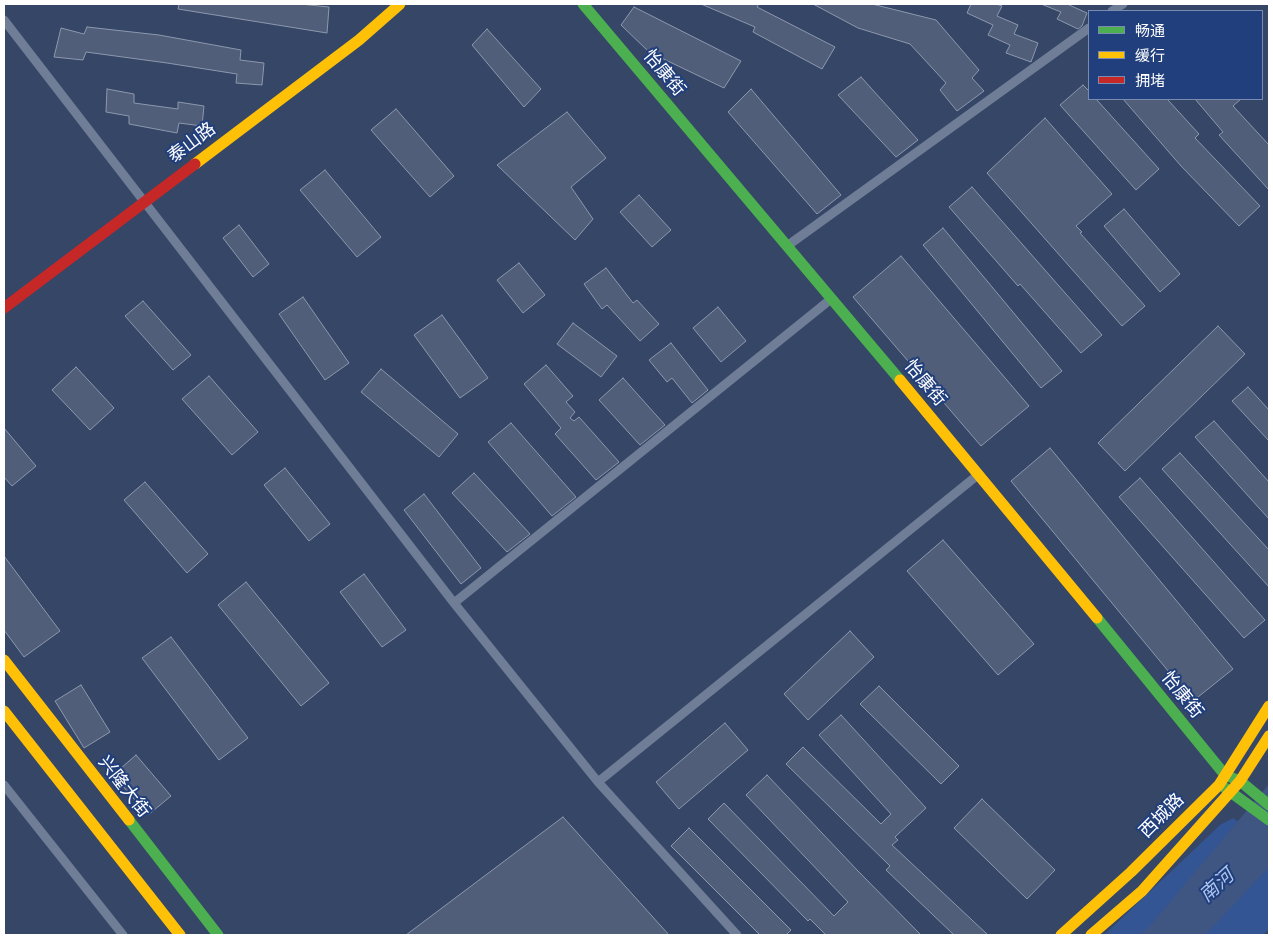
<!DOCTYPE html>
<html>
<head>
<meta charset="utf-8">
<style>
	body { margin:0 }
	#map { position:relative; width:1273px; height:939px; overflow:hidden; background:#354667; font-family:"PT Sans Narrow","Noto Sans SC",sans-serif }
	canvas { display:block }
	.frame { position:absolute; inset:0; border:5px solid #fff; pointer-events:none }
	.legend { position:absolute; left:1088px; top:10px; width:175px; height:90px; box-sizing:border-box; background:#203f7c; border:1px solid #798cb0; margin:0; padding:6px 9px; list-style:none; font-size:15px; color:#fff }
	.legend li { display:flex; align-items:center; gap:10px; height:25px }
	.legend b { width:25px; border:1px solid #798cb0 }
</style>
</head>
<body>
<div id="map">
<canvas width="1273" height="939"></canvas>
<div class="frame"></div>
<ul class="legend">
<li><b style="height:6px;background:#4caf50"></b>畅通</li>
<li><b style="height:6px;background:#ffc107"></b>缓行</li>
<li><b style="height:6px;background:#c62828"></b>拥堵</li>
</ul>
</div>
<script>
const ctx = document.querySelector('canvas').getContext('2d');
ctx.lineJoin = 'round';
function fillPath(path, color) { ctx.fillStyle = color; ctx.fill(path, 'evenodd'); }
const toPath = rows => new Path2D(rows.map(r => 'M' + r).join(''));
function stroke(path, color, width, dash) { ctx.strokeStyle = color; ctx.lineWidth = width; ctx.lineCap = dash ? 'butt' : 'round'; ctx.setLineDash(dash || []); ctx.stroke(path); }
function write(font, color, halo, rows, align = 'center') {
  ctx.font = font + ' "PT Sans Narrow","Noto Sans SC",sans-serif'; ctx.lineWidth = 4; ctx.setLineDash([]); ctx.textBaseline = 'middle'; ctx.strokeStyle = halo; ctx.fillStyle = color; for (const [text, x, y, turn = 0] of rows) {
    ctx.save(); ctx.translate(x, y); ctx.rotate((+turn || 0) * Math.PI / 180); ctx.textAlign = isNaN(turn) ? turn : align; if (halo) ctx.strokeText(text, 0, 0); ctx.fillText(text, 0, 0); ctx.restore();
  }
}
fillPath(toPath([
	[1233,818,1269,844,1269,929,1263,935,1104,935,1220,825]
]), '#335593');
fillPath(toPath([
	[1269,784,1269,867,1205,935,1139,935,1149,927]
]), '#3f5582');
const building = toPath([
	[179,4,300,4,329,7,327,33,178,9,179,4],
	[701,4,759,4,757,7,835,47,822,69,753,32,755,27,701,4],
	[813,4,872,4,936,20,979,70,972,78,984,91,957,111,940,90,946,83,910,44,858,28,813,4],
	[971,4,996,4,1002,6,997,16,1018,25,1014,34,1038,43,1031,62,1006,53,1010,45,988,35,993,25,967,13,971,4],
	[1041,4,1067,4,1087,13,1082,26,1078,29,1057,19,1061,12,1041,4],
	[634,7,741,61,724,88,649,52,621,25,634,7],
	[87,27,159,35,241,50,240,60,264,63,262,85,236,83,237,74,167,63,86,52,83,60,54,57,61,28,84,34,87,27],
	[487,29,541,89,524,107,472,45,487,29],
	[861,77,918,140,896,157,838,95,861,77],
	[1083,85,1089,91,1089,99,1096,99,1159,169,1136,190,1060,105,1083,85],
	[107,89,134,94,134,103,178,109,178,102,204,106,202,126,179,123,177,133,129,124,129,116,106,112,107,89],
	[751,89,841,195,817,214,728,112,751,89],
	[1123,99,1167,99,1199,134,1195,138,1260,206,1239,226,1181,166,1123,99],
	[1195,99,1241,99,1233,106,1269,145,1269,190,1219,135,1223,132,1195,99],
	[396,109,454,176,430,197,371,130,396,109],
	[567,112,606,158,571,187,593,219,575,240,497,165,567,112],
	[1045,118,1112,194,1076,226,1082,232,1080,233,1145,306,1122,326,987,173,1045,118],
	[325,170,381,237,357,257,300,190,325,170],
	[972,187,1102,335,1081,353,1020,284,1018,286,949,207,972,187],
	[639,195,671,230,652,247,620,212,639,195],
	[1124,209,1180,274,1160,292,1104,226,1124,209],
	[239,225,269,264,253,277,223,238,239,225],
	[943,228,1062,371,1041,388,923,245,943,228],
	[901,256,1029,406,981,446,853,297,901,256],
	[519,263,545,295,523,313,497,280,519,263],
	[606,268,633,303,637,300,659,324,640,341,607,305,602,309,584,284,606,268],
	[303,297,349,363,325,380,279,314,303,297],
	[143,301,191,355,173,370,125,316,143,301],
	[718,307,746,341,721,362,693,328,718,307],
	[442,315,488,378,460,398,414,335,442,315],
	[573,323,617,356,601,377,557,344,573,323],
	[1218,326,1245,354,1125,471,1098,443,1218,326],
	[671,343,708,390,692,403,672,378,667,382,649,360,671,343],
	[546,365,573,396,566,402,575,412,570,418,574,421,579,417,619,462,596,480,555,434,561,428,524,384,546,365],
	[76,367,114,408,90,430,52,390,76,367],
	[381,369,458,434,439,457,361,392,381,369],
	[209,376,258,432,232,455,182,399,209,376],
	[623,378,665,425,640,445,599,400,623,378],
	[1248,387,1269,410,1269,441,1232,401,1248,387],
	[1214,421,1269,482,1269,519,1195,437,1214,421],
	[511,423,576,497,552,516,488,442,511,423],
	[4,428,36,466,12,486,4,477,4,428],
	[1050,448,1233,669,1193,701,1011,481,1050,448],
	[1180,453,1269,550,1269,587,1162,469,1180,453],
	[285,468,330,524,309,541,264,485,285,468],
	[474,473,530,534,507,552,452,493,474,473],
	[1140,478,1265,620,1244,638,1119,497,1140,478],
	[145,482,208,554,187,573,124,500,145,482],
	[424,494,481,568,461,584,404,510,424,494],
	[943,540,1034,644,998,675,907,571,943,540],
	[4,556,60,631,24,657,4,630,4,556],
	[364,574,406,630,382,647,340,592,364,574],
	[246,582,329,683,301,706,218,605,246,582],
	[850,631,874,657,808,720,784,694,850,631],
	[171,637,248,738,219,760,142,658,171,637],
	[81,685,110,732,84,748,55,701,81,685],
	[879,686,959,766,941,784,860,704,879,686],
	[841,715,926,808,895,837,898,840,892,845,988,935,954,935,886,870,890,866,786,764,803,747,881,824,891,814,819,735,841,715],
	[725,723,748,750,679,809,656,782,725,723],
	[136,755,171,796,148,815,113,775,136,755],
	[767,775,858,871,921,935,826,935,810,919,808,921,708,819,724,803,834,916,848,902,746,795,767,775],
	[982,799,1055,870,1027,899,954,828,982,799],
	[563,817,669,935,406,935,563,817],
	[689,828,791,930,786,935,760,935,671,846,689,828]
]);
fillPath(building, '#505e79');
stroke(building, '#8d98ad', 1);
stroke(toPath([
	[1112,11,1123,4],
	[4,20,454,603,598,782,737,935],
	[787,246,1089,28],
	[454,603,831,299],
	[598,782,979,474],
	[4,785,123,935]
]), '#707d96', 9);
stroke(toPath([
	[583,4,900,380],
	[1097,618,1225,775,1240,781,1269,805],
	[1225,788,1269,820],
	[129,820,218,935]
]), '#4caf50', 11);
stroke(toPath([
	[195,164,359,40,400,4],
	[900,380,1097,618],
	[4,660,129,820],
	[4,711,180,935],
	[1061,935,1131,872,1219,785,1269,706],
	[1091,935,1142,891,1240,781,1269,736]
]), '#ffc107', 11);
stroke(toPath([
	[4,308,195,164]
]), '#c62828', 11);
write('18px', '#fff', '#203f7c', [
	["怡康街",664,73,50],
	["泰山路",192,143,-37],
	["怡康街",925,383,50],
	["怡康街",1182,695,51],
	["兴隆大街",124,787,52],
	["西城路",1162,816,-45]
]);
write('italic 19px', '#aec5ee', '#203f7c', [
	["南河",1217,886,-42]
]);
</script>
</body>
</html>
